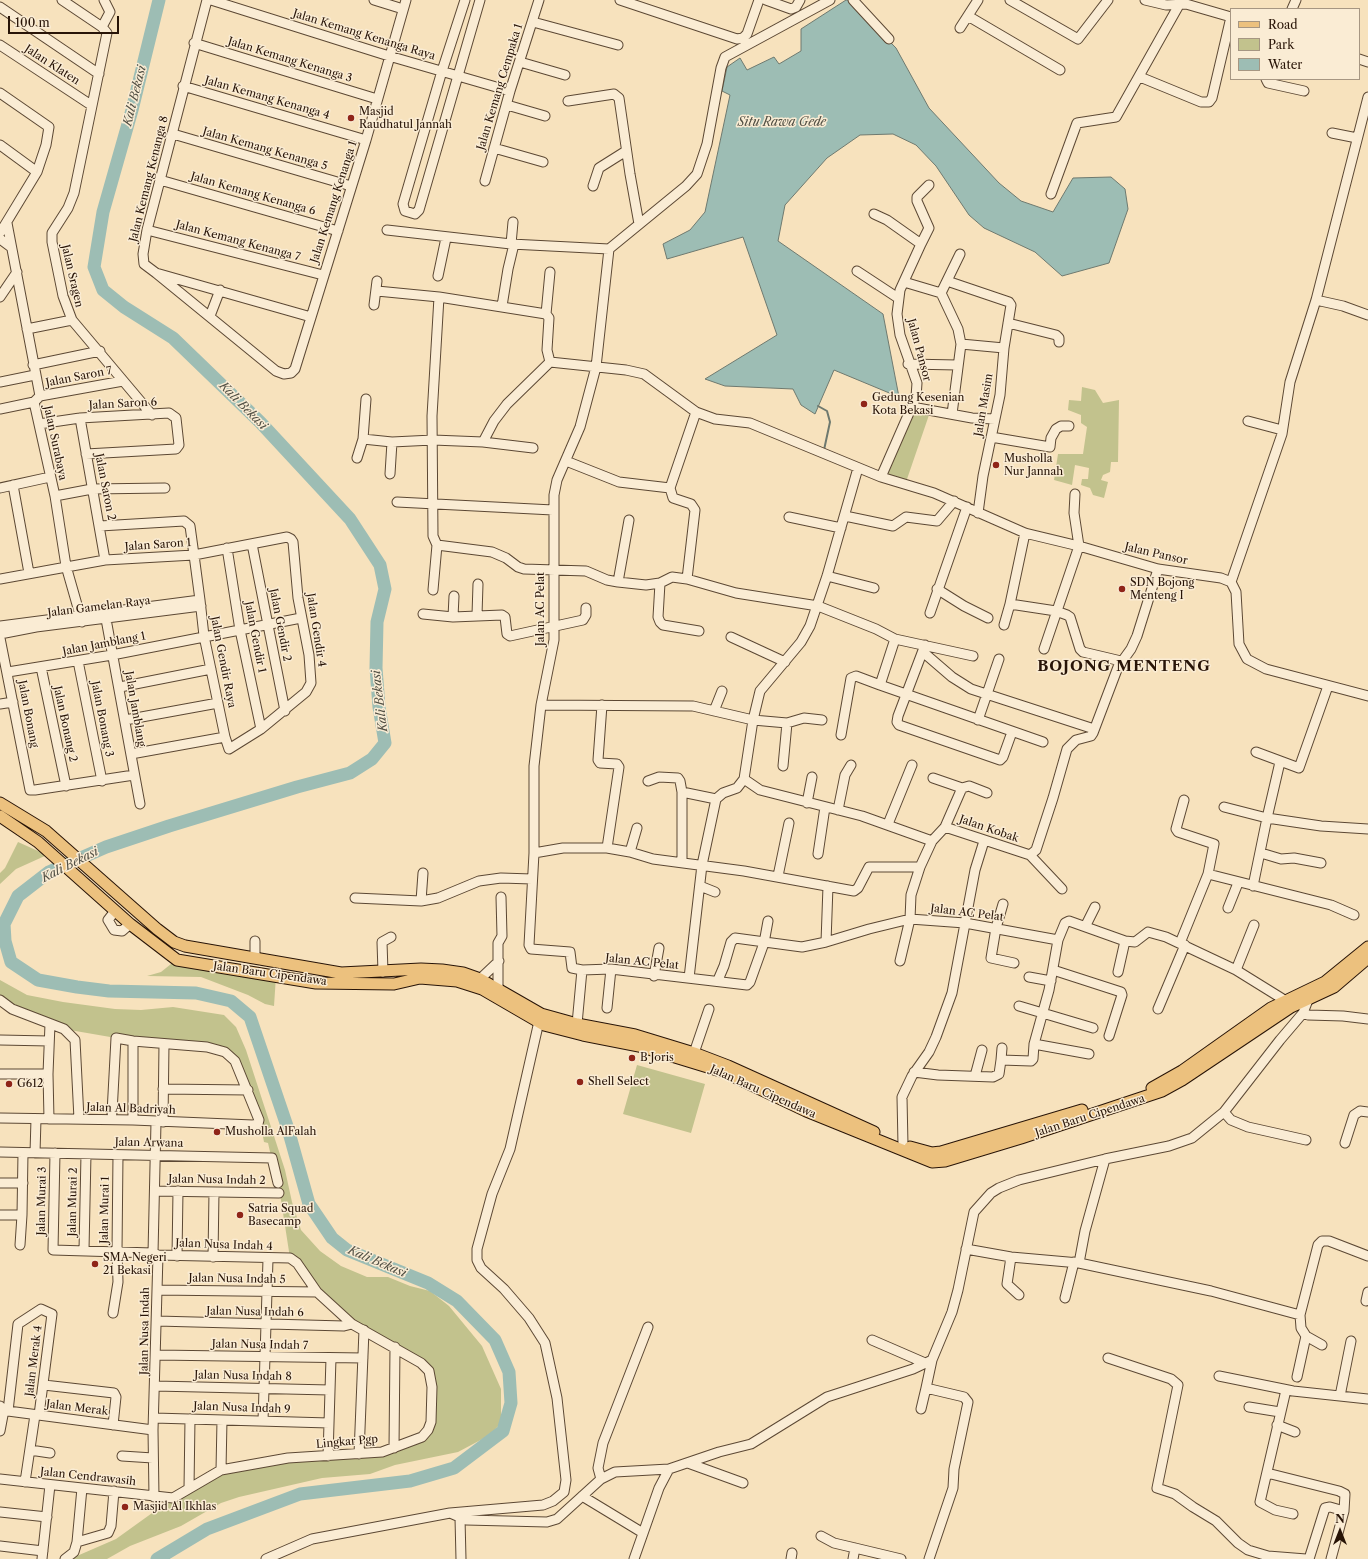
<!DOCTYPE html>
<html>
<head>
<meta charset="utf-8">
<style>
	body { margin:0 }
	#map { position:relative; width:1368px; height:1559px; overflow:hidden; background:#f7e2bd; font-family:"Libre Caslon Text",serif }
	canvas { display:block }
	.legend { position:absolute; left:1230px; top:8px; width:130px; height:72px; box-sizing:border-box; background:#faecd4; border:1px solid #a69682; margin:0; padding:5px 7px; list-style:none; font-size:12px; color:#281407 }
	.legend li { display:flex; align-items:center; gap:8px; height:20px }
	.legend b { width:20px; border:1px solid #a69682 }
	.north { position:absolute; left:1320px; top:1511px; width:40px; height:40px; -webkit-text-stroke:3px #faecd4; paint-order:stroke; rotate:0deg; font-size:11px; font-weight:700; line-height:16px; text-align:center; color:#281407 }
	.north::after { content:''; display:block; margin:auto; width:14px; height:18px; background:#281407; clip-path:polygon(50% 0,100% 100%,50% 72%,0 100%) }
	.scale { position:absolute; left:8px; top:16px; width:111px; height:18px; box-sizing:border-box; border:2px solid #281407; border-top:0; padding-left:5px; font-size:12px; line-height:14px; white-space:nowrap; color:#281407; -webkit-text-stroke:3px #faecd4; paint-order:stroke }
</style>
</head>
<body>
<div id="map">
<canvas width="1368" height="1559"></canvas>
<ul class="legend">
<li><b style="height:5px;background:#ecc17e"></b>Road</li>
<li><b style="height:11px;background:#c2c28d"></b>Park</li>
<li><b style="height:11px;background:#9dbdb4"></b>Water</li>
</ul>
<div class="north">N</div>
<div class="scale">100 m</div>
</div>
<script>
const ctx = document.querySelector('canvas').getContext('2d');
ctx.lineJoin = 'round';
function fillPath(path, color) { ctx.fillStyle = color; ctx.fill(path, 'evenodd'); }
const toPath = rows => new Path2D(rows.map(r => 'M' + r).join(''));
function stroke(path, color, width, dash) { ctx.strokeStyle = color; ctx.lineWidth = width; ctx.lineCap = dash ? 'butt' : 'round'; ctx.setLineDash(dash || []); ctx.stroke(path); }
function write(font, color, halo, rows, align = 'center') {
  ctx.font = font + ' "Libre Caslon Text",serif'; ctx.lineWidth = 3; ctx.setLineDash([]); ctx.textBaseline = 'middle'; ctx.strokeStyle = halo; ctx.fillStyle = color; for (const [text, x, y, turn = 0] of rows) {
    ctx.save(); ctx.translate(x, y); ctx.rotate((+turn || 0) * Math.PI / 180); ctx.textAlign = isNaN(turn) ? turn : align; if (halo) ctx.strokeText(text, 0, 0); ctx.fillText(text, 0, 0); ctx.restore();
  }
}
fillPath(toPath([
	[1082,387,1095,390,1103,403,1119,400,1118,462,1111,462,1110,472,1103,475,1101,480,1108,482,1104,498,1093,495,1090,488,1081,485,1082,479,1088,479,1089,468,1075,465,1072,485,1054,480,1058,454,1083,454,1087,427,1081,423,1081,415,1068,410,1069,400,1081,401],
	[914,410,929,415,906,482,884,476],
	[18,842,47,855,16,869,0,884,0,873,5,868],
	[174,958,276,976,274,1006,265,1004,248,995,201,977,147,976,161,972,171,964],
	[0,980,27,995,63,1002,115,1009,141,1010,173,1007,224,1015,236,1027,246,1050,285,1170,292,1202,301,1230,320,1251,341,1266,367,1277,388,1277,410,1286,430,1291,449,1306,482,1346,501,1389,501,1423,490,1435,458,1452,395,1465,370,1474,322,1478,239,1497,221,1503,181,1526,130,1546,107,1559,70,1559,116,1539,173,1498,221,1470,394,1448,428,1430,429,1371,352,1324,290,1258,281,1200,268,1143,264,1142,259,1116,225,1052,116,1038,64,1029,0,999],
	[637,1065,705,1084,691,1133,623,1114]
]), '#c2c28d');
const water = toPath([
	[846,0,849,0,896,48,929,108,999,183,1021,201,1053,212,1073,178,1111,177,1125,189,1128,209,1109,263,1062,276,1035,252,984,228,969,215,936,166,916,145,893,134,860,135,827,158,785,205,778,241,883,314,899,397,834,370,815,414,801,405,793,389,725,386,705,379,777,335,743,237,667,259,663,244,690,230,705,212,730,95,722,91,727,67,740,58,747,70,774,57,779,64,801,51,801,29,846,0]
]);
fillPath(water, '#9dbdb4');
stroke(water, '#6e796f', 1);
stroke(toPath([
	[818,406,827,411,830,422,824,450]
]), '#6e796f', 2);
stroke(toPath([
	[157,1559,207,1529,300,1494,410,1481,454,1468,503,1431,511,1403,509,1372,495,1340,457,1301,428,1283,347,1250,332,1238,309,1204,288,1129,250,1017,231,1001,196,993,109,991,77,987,38,980,11,962,5,941,4,924,18,896,49,872,106,847,169,826,297,787,350,773,372,759,385,743,379,707,376,668,377,622,385,589,380,565,350,519,260,422,173,338,124,307,103,290,94,267,103,212,132,110,159,0]
]), '#9dbdb4', 13);
const minor = toPath([
	[62,0,102,27,107,33,74,193,68,208,52,233,52,242,63,296,72,320,152,415],
	[207,0,147,230,143,254,144,264,156,273,311,317],
	[211,0,389,56,510,91],
	[374,0,403,9],
	[465,0,442,71,403,204,405,211,415,214,419,210,480,0],
	[620,0,737,39,743,38,747,34,759,0],
	[766,0,791,9,796,7,800,0],
	[853,0,889,39],
	[1010,0,1078,39,1108,0],
	[1145,0,1166,5,1186,4,1231,17],
	[0,7,99,74],
	[1292,9,1296,0],
	[968,16,1060,70],
	[533,22,618,45],
	[102,27,110,12,104,0],
	[960,28,978,0],
	[194,43,377,99],
	[0,45,91,105],
	[1359,59,1368,62],
	[520,62,565,75],
	[1140,77,1201,102,1209,102,1212,98,1231,17],
	[1266,79,1268,83,1304,91],
	[183,86,366,140],
	[0,93,49,127,46,145,37,172,0,233],
	[568,101,614,94,619,98,630,174,639,224],
	[507,105,545,116],
	[1332,133,1357,138],
	[173,134,351,186],
	[0,145,37,172],
	[494,148,543,162],
	[160,180,338,231],
	[485,181,510,91,539,0],
	[593,186,599,168,626,151],
	[1051,194,1077,123,1116,117,1179,5],
	[874,214,887,220,921,244,900,290,897,314,900,335,917,383,916,397,881,477],
	[7,223,40,396,34,402,55,496,66,566,82,622],
	[147,230,323,275],
	[387,230,511,244,609,249],
	[0,239,11,247],
	[511,244,513,222],
	[921,244,929,228,917,201,917,197,929,185],
	[857,271,898,298],
	[156,273,276,371,284,374,291,373,295,369,366,140,406,0],
	[438,276,446,238],
	[947,281,1009,302,1011,305,1004,348,1000,395,983,476,978,513],
	[904,282,941,293,960,254],
	[377,291,439,297],
	[941,293,958,329,961,344,952,414],
	[0,297,17,272],
	[1316,300,1343,306,1368,315],
	[374,305,377,281],
	[502,306,508,269,514,244],
	[546,314,550,272],
	[210,316,220,290],
	[1008,323,1056,335,1059,338,1059,342],
	[27,329,72,320],
	[961,344,1004,348],
	[908,364,957,365],
	[33,365,100,351],
	[0,382,35,375],
	[40,396,123,381],
	[366,399,363,439,392,442,433,440,483,442,533,448],
	[912,407,972,418,995,419],
	[0,409,34,402],
	[80,418,105,560],
	[1248,421,1282,430],
	[39,424,80,418,169,413,176,418,179,445,176,449,86,454],
	[991,437,1050,447,1051,438,1056,429,1061,426,1069,426],
	[483,442,494,421,507,404,550,362],
	[357,458,363,439],
	[566,461,619,482,670,488],
	[390,474,392,442],
	[13,485,29,573],
	[0,488,50,477],
	[55,496,92,489,165,488],
	[397,502,553,510],
	[845,516,893,526,906,517,937,521,954,501],
	[789,517,841,528],
	[1025,533,1010,604,1056,611,1067,615,1070,617,1080,649,1083,652,1121,661],
	[252,544,285,711],
	[437,545,492,552,506,558,518,567,524,569,586,571,607,580,618,582,646,585,660,583,658,617,660,622,663,625,699,631],
	[227,548,240,630,261,729],
	[827,576,874,588],
	[0,579,105,560,194,555,287,537,291,539,293,542,298,598,309,655,311,683,306,692,261,729,229,749,225,737,204,636,200,600,194,555,190,526,184,521,100,526],
	[687,579,695,510,691,504,673,498,670,488,696,412],
	[618,582,629,520],
	[1231,582,1282,434,1290,382,1316,300,1368,97],
	[660,583,672,577,687,579,736,593,818,606,876,629,895,639,973,656],
	[937,589,964,606,988,618],
	[433,590,437,545,433,536,432,416,439,297,546,314,549,318,547,350,550,362,626,370,644,374,696,412,715,419,750,423,881,477,934,493,1025,533,1079,546,1158,569,1221,578,1231,582,1236,592,1239,644,1247,659,1266,669,1368,696],
	[930,613,967,507],
	[423,614,453,617,502,615,505,617,507,634,510,636,583,620,586,615,586,608],
	[477,615,478,584],
	[453,617,454,596],
	[106,619,140,804],
	[1004,625,1010,604],
	[0,626,200,600],
	[0,634,36,627,201,606],
	[731,637,785,662],
	[0,638,30,790,35,790,134,775],
	[925,645,898,716,897,722,899,725,1000,760,1003,757,1012,732],
	[1044,649,1079,546,1074,513,1075,494],
	[923,652,952,677,971,689,1094,729],
	[78,661,102,781],
	[41,667,66,786],
	[8,672,112,655,301,618],
	[880,685,1043,742],
	[120,687,211,669],
	[0,704,13,702],
	[541,705,693,706,753,720,787,723,804,718,822,720],
	[602,705,598,760,600,763,617,764,619,767,607,848],
	[714,711,722,691],
	[125,720,218,703],
	[978,720,999,659],
	[841,735,851,678,856,676,880,685,895,639],
	[1256,752,1299,768,1328,686],
	[131,754,225,737],
	[783,766,787,723],
	[933,778,962,788],
	[744,779,760,790,862,816,932,841],
	[648,781,659,777,678,778,680,781,682,792],
	[1184,800,1176,829,1178,832,1214,844,1208,874],
	[807,803,812,777],
	[1224,807,1267,818,1280,762],
	[838,810,845,775,851,765],
	[888,824,912,765],
	[945,827,1030,855],
	[630,852,637,828],
	[534,853,563,848,607,848,630,852,653,859,744,871,854,891,858,888,869,867,920,867],
	[1261,853,1281,859,1294,858,1321,863],
	[818,854,825,807],
	[1030,855,1036,850,1053,798,1067,749,1076,740,1091,736,1093,733,1118,667,1131,649,1137,636,1158,569],
	[1030,855,1062,889],
	[682,862,682,792,716,799],
	[778,876,789,823],
	[700,886,715,892],
	[1253,886,1267,818,1321,826,1368,829],
	[355,898,421,901,438,898,479,881,501,878,532,879],
	[421,901,423,873],
	[1003,904,996,928,991,958,1014,963],
	[1228,908,1238,883],
	[115,911,108,920,114,930,122,931,130,924],
	[768,921,764,943,750,982,747,985,611,969,582,970,572,968,570,952,531,949,529,945,534,853,534,766,541,705,554,640,554,495,557,480,580,427,596,367,609,249,686,186,697,174,707,144,721,68,725,57,830,0],
	[1086,925,1095,907],
	[255,941,255,958],
	[826,942,828,886],
	[1180,943,1208,874,1331,905,1354,915],
	[900,961,910,919,911,895,920,867,932,841,945,827,962,788,969,786,987,793],
	[1053,970,1121,992,1122,995,1109,1036],
	[1236,970,1254,925],
	[383,972,382,942,391,937],
	[1118,972,1125,941],
	[654,976,659,948],
	[1029,977,1051,981],
	[689,978,702,865,716,799,723,793,737,788,744,779,753,720,760,691,801,642,810,626,827,576,858,468],
	[480,979,499,961],
	[718,980,724,966,731,942,735,938,802,947,826,942,869,929,910,919,965,923,1058,940,1065,923,1069,921,1125,941,1135,942,1148,932,1166,937,1236,970,1286,1001],
	[498,989,498,943,502,936,501,897],
	[0,1000,12,1009,64,1029,75,1040,79,1119],
	[1019,1006,1093,1028],
	[607,1008,611,969],
	[1158,1009,1185,945],
	[1303,1013,1308,1015,1343,1016,1368,1019],
	[577,1024,582,970],
	[0,1040,49,1041],
	[133,1041,133,1120],
	[1034,1044,1089,1054],
	[694,1053,709,1009],
	[1001,1060,1002,1048],
	[914,1072,938,1075,993,1077,999,1074,1001,1060,1031,1061,1033,1059,1034,1044,1049,990,1058,940],
	[0,1074,48,1074],
	[975,1076,982,1050],
	[163,1089,248,1090],
	[1224,1112,1231,1120,1248,1127,1306,1140],
	[0,1118,133,1120,253,1125,258,1124,259,1120,235,1061,225,1052,207,1047,133,1041,116,1038,112,1113],
	[49,1119,48,1074,50,1024],
	[163,1122,164,1044],
	[1345,1143,1354,1115,1360,1111,1368,1112],
	[903,1145,902,1097,912,1076,929,1052,936,1037,952,993,975,870,984,841],
	[0,1152,272,1158,278,1183],
	[35,1153,36,1119],
	[55,1153,53,1250,153,1253],
	[0,1183,23,1183],
	[155,1191,279,1193],
	[0,1215,22,1215],
	[20,1245,22,1215,23,1153],
	[966,1249,1011,1257,1079,1263,1211,1291,1300,1315],
	[84,1250,86,1154],
	[177,1256,178,1191],
	[213,1257,214,1192],
	[1011,1257,1007,1284,1019,1295],
	[1079,1263,1085,1231,1105,1159],
	[158,1290,317,1292],
	[1065,1298,1074,1262],
	[1366,1301,1368,1292],
	[113,1313,118,1282,117,1251,118,1155],
	[157,1321,344,1326,352,1324],
	[872,1340,925,1363],
	[1322,1345,1306,1336,1301,1328,1300,1315,1318,1245,1322,1241,1329,1241,1368,1256],
	[157,1355,363,1358],
	[1108,1358,1171,1379,1178,1385,1157,1488,1175,1494,1193,1507,1216,1521,1238,1543,1248,1550,1268,1556,1306,1559],
	[1219,1376,1293,1391,1368,1399],
	[1297,1377,1306,1336],
	[44,1385,114,1393,116,1397,113,1425],
	[155,1386,330,1390],
	[1286,1390,1260,1502,1275,1510,1293,1514],
	[1340,1396,1351,1341],
	[0,1406,4,1410,8,1411,153,1430],
	[1249,1407,1280,1412],
	[921,1409,926,1388],
	[8,1411,18,1324,41,1309,52,1314,39,1415],
	[154,1418,329,1423],
	[263,1421,268,1259],
	[1277,1425,1295,1432],
	[0,1431,4,1410],
	[394,1448,395,1347],
	[30,1450,50,1453],
	[359,1454,364,1330],
	[122,1456,153,1458],
	[328,1456,331,1358],
	[688,1463,743,1483],
	[221,1470,222,1420],
	[1267,1473,1339,1491,1345,1494,1344,1511,1331,1559],
	[0,1479,173,1498,221,1470,288,1458,382,1452,422,1437,428,1430,431,1422,432,1387,429,1371,421,1363,352,1324,317,1292,297,1263,290,1258,158,1255],
	[601,1479,598,1468,603,1443,648,1327],
	[25,1482,35,1415],
	[189,1488,190,1419],
	[582,1496,643,1533],
	[154,1497,153,1430,158,1255,153,1253,156,1122],
	[0,1512,47,1517],
	[450,1513,466,1520,547,1522,557,1519,601,1479,615,1472,669,1469,719,1452,751,1444,827,1397,913,1369,932,1360,952,1312,958,1290,974,1212,991,1193,999,1188,1019,1180,1105,1159,1169,1146,1192,1138,1224,1112,1280,1040,1303,1013,1308,1000,1306,996],
	[460,1518,461,1559],
	[821,1536,834,1543,855,1548],
	[77,1542,82,1488],
	[0,1546,43,1551],
	[42,1559,50,1485],
	[65,1559,74,1552,77,1542,108,1533,111,1526,114,1491],
	[266,1559,312,1539,450,1513,543,1505,553,1501,564,1492,566,1480,557,1398,545,1343,529,1318,504,1289,481,1268,477,1260,477,1249,492,1194,510,1149,540,1017],
	[634,1559,659,1488,669,1469],
	[791,1559,792,1553],
	[853,1559,855,1548,901,1559],
	[929,1559,953,1488,954,1469,968,1402,964,1397,926,1388,932,1360],
	[1309,1559,1325,1508,1330,1507,1344,1511]
]);
const major = toPath([
	[0,803,46,831,157,929,174,942,185,946,341,973,421,969,442,970,463,973,480,979,541,1014,577,1024,635,1035,694,1053,728,1066,874,1132],
	[0,816,38,842,130,924,177,960,316,983,394,984,420,978,457,981,482,989,544,1025,583,1035,639,1046,724,1072,806,1111,932,1162,945,1161,1021,1138,1162,1091,1182,1080,1291,1007,1334,987,1368,958],
	[1152,1088,1182,1071,1271,1008,1325,982,1368,947],
	[910,1147,932,1153,941,1152,1082,1110]
]);
stroke(minor, '#5c4834', 11);
stroke(major, '#281407', 13);
stroke(minor, '#faecd4', 9);
stroke(major, '#ecc17e', 11);
for (const [x, y, r, color] of [
	[351,118,4,"#8f2418"],
	[864,404,4,"#8f2418"],
	[996,465,4,"#8f2418"],
	[1122,589,4,"#8f2418"],
	[632,1058,4,"#8f2418"],
	[580,1082,4,"#8f2418"],
	[9,1084,4,"#8f2418"],
	[217,1132,4,"#8f2418"],
	[240,1215,4,"#8f2418"],
	[95,1264,4,"#8f2418"],
	[125,1507,4,"#8f2418"]
]) { const dot = new Path2D(); dot.arc(x, y, r, 0, 2 * Math.PI); ctx.fillStyle = color; ctx.fill(dot); stroke(dot, '#faecd4', 1.5); }
write('11px', '#281407', '#faecd4', [
	["Jalan Kemang Kenanga Raya",364,35,17],
	["Jalan Kemang Kenanga 3",290,60,17],
	["Jalan Klaten",52,65,33],
	["Jalan Kemang Cempaka 1",500,87,-73],
	["Jalan Kemang Kenanga 4",267,98,16],
	["Jalan Kemang Kenanga 5",265,149,16],
	["Jalan Kemang Kenanga 8",149,179,-76],
	["Jalan Kemang Kenanga 6",253,194,16],
	["Jalan Kemang Kenanga 1",334,202,-72],
	["Jalan Kemang Kenanga 7",238,241,15],
	["Jalan Sragen",72,276,77],
	["Jalan Pansor",919,350,75],
	["Jalan Saron 7",79,377,-11],
	["Jalan Saron 6",123,404,-3],
	["Jalan Masim",984,405,-80],
	["Jalan Surabaya",55,443,78],
	["Jalan Saron 2",105,487,79],
	["Jalan Saron 1",158,545,-4],
	["Jalan Pansor",1156,554,13],
	["Jalan Gamelan Raya",99,607,-7],
	["Jalan AC Pelat",541,609,-90],
	["Jalan Gendir 2",280,625,79],
	["Jalan Gendir 4",316,630,81],
	["Jalan Gendir 1",255,637,79],
	["Jalan Jamblang 1",104,644,-11],
	["Jalan Gendir Raya",223,662,79],
	["Jalan Jamblang",135,709,80],
	["Jalan Bonang",28,714,79],
	["Jalan Bonang 3",102,719,79],
	["Jalan Bonang 2",65,724,78],
	["Jalan Kobak",989,829,19],
	["Jalan AC Pelat",967,913,7],
	["Jalan AC Pelat",642,962,6],
	["Jalan Baru Cipendawa",270,974,8],
	["Jalan Baru Cipendawa",763,1092,24],
	["Jalan Al Badriyah",131,1109,2],
	["Jalan Baru Cipendawa",1090,1116,-18],
	["Jalan Arwana",149,1143,1],
	["Jalan Nusa Indah 2",217,1180,1],
	["Jalan Murai 3",42,1201,-89],
	["Jalan Murai 2",73,1202,-89],
	["Jalan Murai 1",105,1210,-89],
	["Jalan Nusa Indah 4",224,1245,2],
	["Jalan Nusa Indah 5",237,1279,1],
	["Jalan Nusa Indah 6",255,1312,1],
	["Jalan Nusa Indah",145,1331,-89],
	["Jalan Nusa Indah 7",260,1345,1],
	["Jalan Merak 4",34,1361,-83],
	["Jalan Nusa Indah 8",243,1376,1],
	["Jalan Merak",77,1408,7],
	["Jalan Nusa Indah 9",242,1408,2],
	["Lingkar Pgp",347,1442,-5],
	["Jalan Cendrawasih",88,1477,6]
]);
write('11px', '#281407', '#faecd4', [
	["Masjid",359,112],
	["Raudhatul Jannah",359,125],
	["Gedung Kesenian",872,398],
	["Kota Bekasi",872,411],
	["Musholla",1004,459],
	["Nur Jannah",1004,472],
	["SDN Bojong",1130,583],
	["Menteng I",1130,596],
	["B Joris",640,1058],
	["Shell Select",588,1082],
	["G612",17,1084],
	["Musholla AlFalah",225,1132],
	["Satria Squad",248,1209],
	["Basecamp",248,1222],
	["SMA Negeri",103,1258],
	["21 Bekasi",103,1271],
	["Masjid Al Ikhlas",133,1507]
], 'left');
write('italic 12px', '#514f44', '#faecd4', [
	["Kali Bekasi",135,96,-76],
	["Situ Rawa Gede",782,123],
	["Kali Bekasi",243,406,45],
	["Kali Bekasi",380,701,-97],
	["Kali Bekasi",70,865,-27],
	["Kali Bekasi",377,1262,23]
]);
ctx.letterSpacing = '1px';
write('bold 15px', '#281407', '#faecd4', [
	["BOJONG MENTENG",1124,667]
]);
ctx.letterSpacing = '0px';
</script>
</body>
</html>
